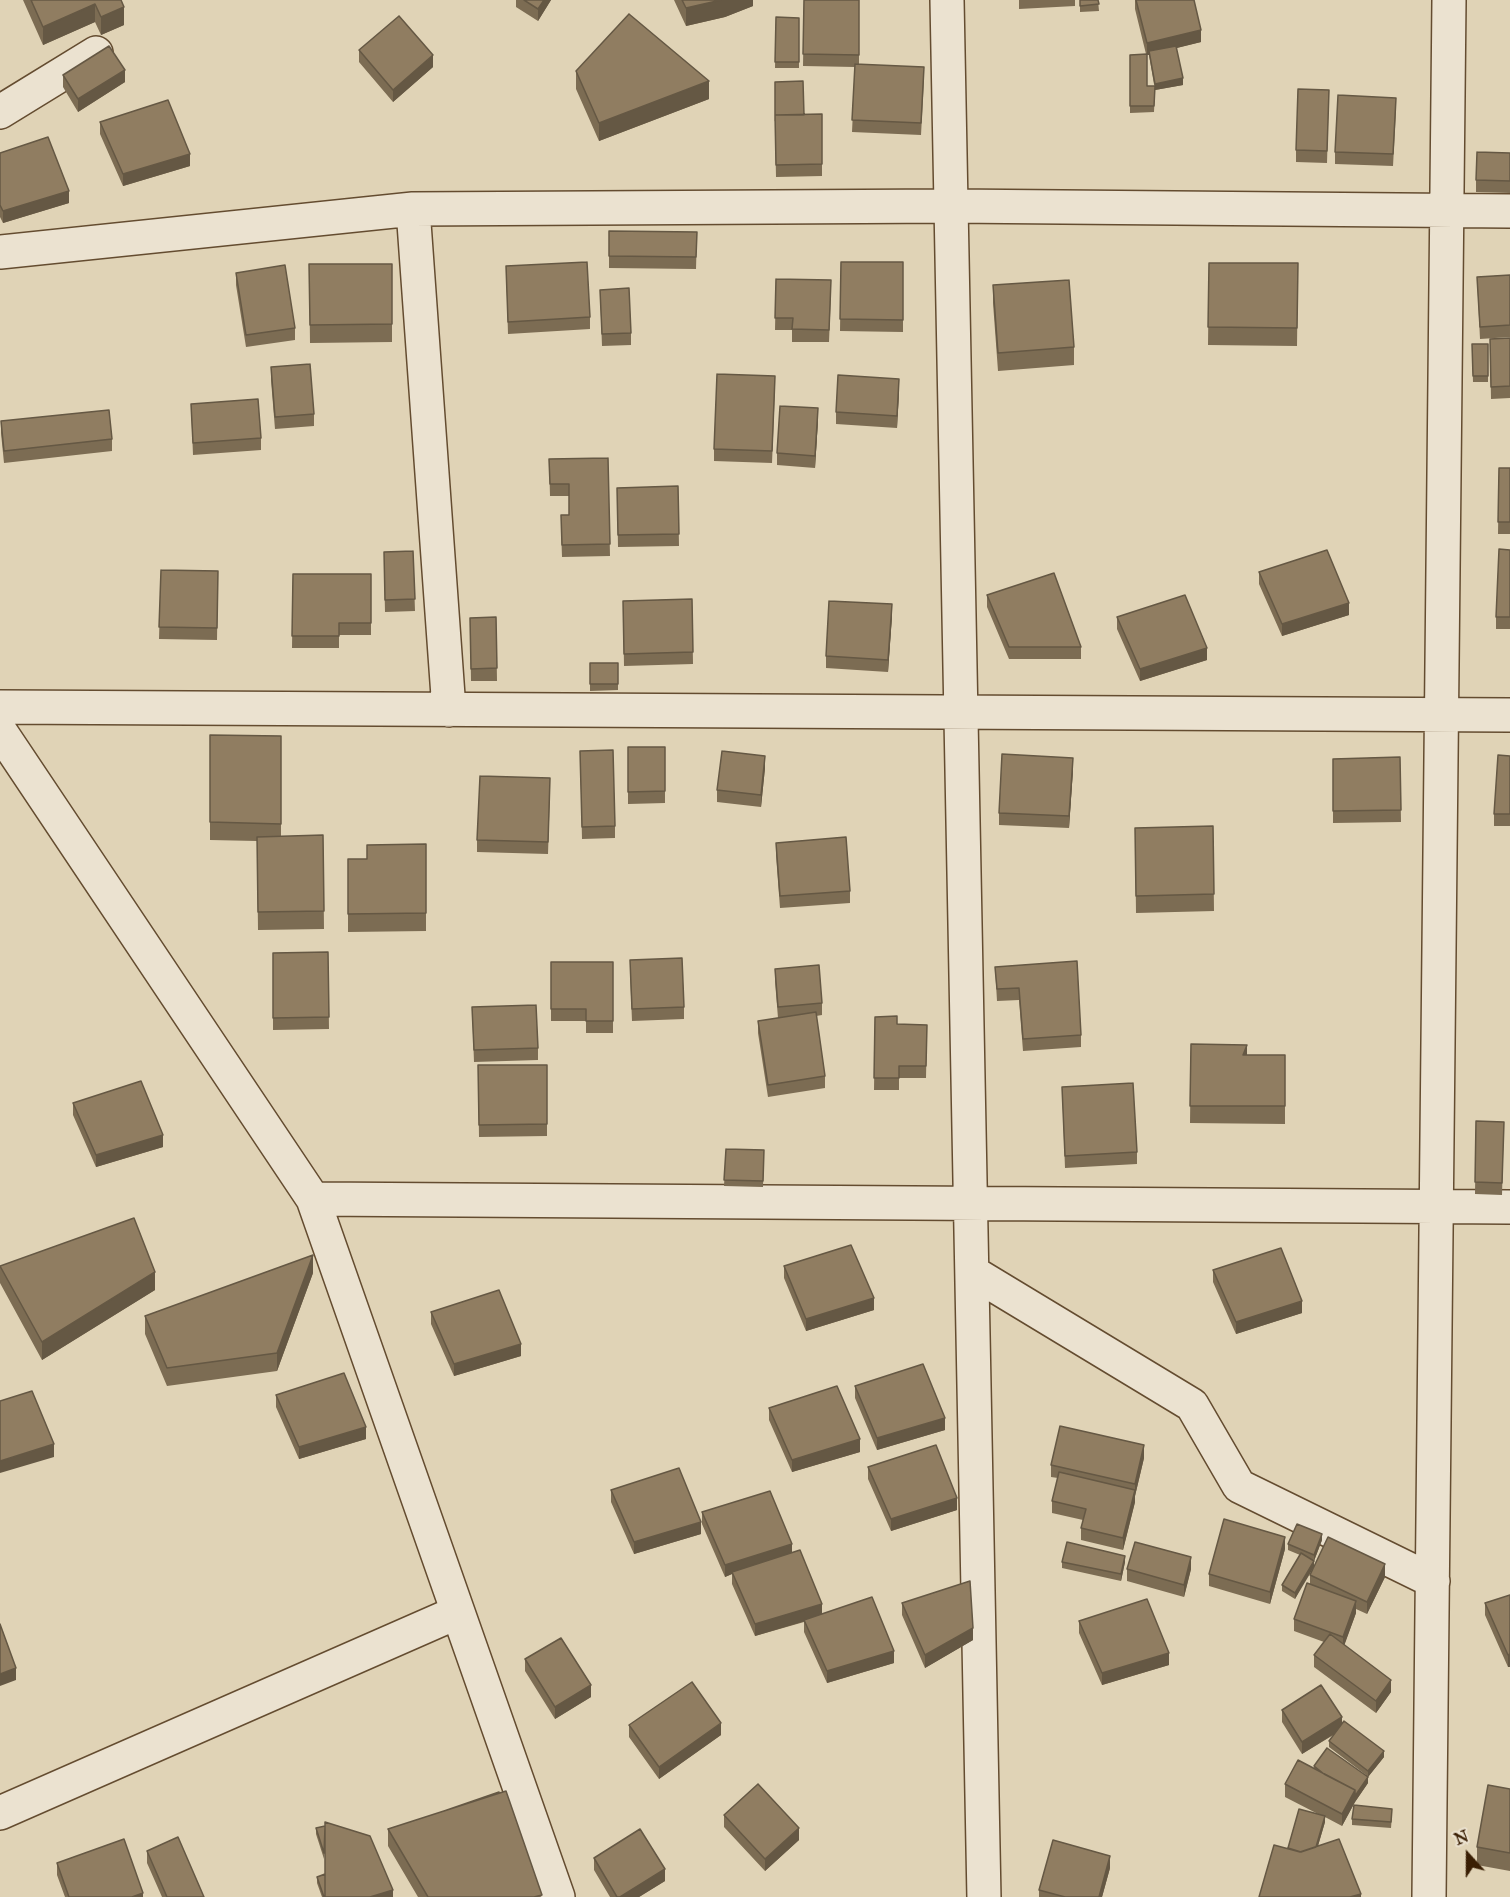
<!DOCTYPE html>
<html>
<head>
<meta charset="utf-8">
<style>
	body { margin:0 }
	#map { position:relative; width:1510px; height:1897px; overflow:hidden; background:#e0d3b6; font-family:"IM FELL Great Primer",serif }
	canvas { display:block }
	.north { position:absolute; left:1438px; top:1825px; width:60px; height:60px; -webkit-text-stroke:4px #ebe2d0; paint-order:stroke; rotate:339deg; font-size:16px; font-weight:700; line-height:24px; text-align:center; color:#3a1f04 }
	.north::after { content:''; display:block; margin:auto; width:21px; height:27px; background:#3a1f04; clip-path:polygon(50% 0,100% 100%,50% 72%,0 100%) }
</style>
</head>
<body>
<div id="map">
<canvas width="1510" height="1897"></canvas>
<div class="north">N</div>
</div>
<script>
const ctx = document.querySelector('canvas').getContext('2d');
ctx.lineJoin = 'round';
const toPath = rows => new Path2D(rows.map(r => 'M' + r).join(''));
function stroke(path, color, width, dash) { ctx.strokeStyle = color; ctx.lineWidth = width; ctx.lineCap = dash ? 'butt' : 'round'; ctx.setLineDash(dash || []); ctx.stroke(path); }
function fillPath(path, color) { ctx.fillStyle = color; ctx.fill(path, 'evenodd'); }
const minor = toPath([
	[947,0,984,1897],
	[0,112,96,53],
	[413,209,449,710],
	[0,252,413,209,951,206,1510,211],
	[0,707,1510,715],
	[0,731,313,1199,558,1897],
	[313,1199,1510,1207],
	[972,1272,1192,1405,1239,1486,1433,1581],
	[0,1813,458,1612],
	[1429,1897,1449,0]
]);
stroke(minor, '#644c30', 36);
stroke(minor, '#ebe2d0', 33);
fillPath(toPath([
	[23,0,121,0,124,25,101,35,95,22,43,45],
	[516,0,551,0,538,21,516,7],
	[674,0,753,0,753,6,725,17,686,26],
	[804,0,859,0,859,64,924,79,921,135,852,132,855,67,803,66],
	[1019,0,1075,0,1075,6,1019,9],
	[1080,0,1098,0,1099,11,1080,12],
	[1135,0,1194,0,1201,42,1176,48,1183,85,1155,90,1149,55,1147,55,1147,86,1155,86,1154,112,1130,113,1130,55,1146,54,1135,9],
	[776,17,799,18,799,68,775,68],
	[359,50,433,67,393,102,359,62],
	[576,71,709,99,599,141,576,89],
	[63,75,125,82,78,112,63,87],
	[1329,90,1327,163,1296,162,1296,150],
	[1396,110,1393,166,1335,164,1335,152],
	[822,114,822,176,776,177,775,127],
	[100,122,190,166,123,186,100,134],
	[0,153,69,203,3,223,0,217],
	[1510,153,1510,193,1476,192,1476,180],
	[609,231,697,232,696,269,609,268],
	[841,262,903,262,903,332,840,331],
	[1209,263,1298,263,1297,346,1208,345],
	[309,264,392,264,392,342,310,343],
	[506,266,590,317,590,329,508,334],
	[236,273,295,328,295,340,246,347,236,285],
	[1510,275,1510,337,1480,339,1477,277],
	[776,279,831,293,829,342,792,342,792,330,775,330],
	[993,285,1074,347,1074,365,998,371,993,303],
	[600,290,631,333,631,345,602,346],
	[1510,338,1510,398,1491,399,1490,339],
	[1472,344,1488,344,1488,382,1473,382],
	[271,367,314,414,314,426,275,429,271,380],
	[775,388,772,463,714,461,714,449],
	[899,391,897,428,836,424,836,412],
	[191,404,261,438,261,450,193,455],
	[818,420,815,468,777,465,777,453],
	[1,421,112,439,112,451,4,463,1,433],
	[608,458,610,556,562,557,561,527,569,515,569,496,550,496,549,459],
	[1499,468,1510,468,1510,534,1498,534],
	[678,486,679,546,618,547,617,488],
	[1510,550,1510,629,1496,629,1496,617],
	[413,551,415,611,385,612,384,564],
	[161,570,218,571,217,640,159,639],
	[1259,572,1349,615,1282,636,1259,584],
	[293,574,371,574,371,635,339,635,339,648,292,648],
	[987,595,1081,647,1081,659,1009,659,987,607],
	[692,599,693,664,624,666,623,601],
	[892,616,888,672,826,668,826,656],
	[496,617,497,681,471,681,470,618],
	[1117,617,1207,660,1140,681,1117,629],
	[590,663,618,663,618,690,590,691],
	[210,735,281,736,281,837,323,835,324,929,258,930,257,841,210,840],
	[628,747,665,747,665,803,628,804],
	[580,751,615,826,615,838,582,839],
	[1510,756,1510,826,1494,826,1494,814],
	[1400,757,1401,822,1333,823,1333,759],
	[765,768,761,807,717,802,717,790],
	[1073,770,1069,828,999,825,999,813],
	[550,790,548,854,477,852,477,840],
	[1213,826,1214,911,1136,913,1135,828],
	[776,843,850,891,850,903,780,908,776,855],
	[426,844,426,931,348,932,348,859,367,859],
	[328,952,329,1029,273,1030,273,953],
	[551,962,613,962,613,1033,586,1033,586,1021,551,1021],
	[995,967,1081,1035,1081,1047,1023,1051,1019,1000,997,1001],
	[775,969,822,1003,822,1015,816,1016,825,1076,825,1088,768,1097,758,1033,758,1021,778,1018,775,981],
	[630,972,684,1007,684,1019,632,1021],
	[472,1007,538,1048,538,1060,474,1062],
	[875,1017,897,1024,927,1025,926,1078,899,1078,899,1090,874,1090],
	[1191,1044,1247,1055,1285,1055,1285,1124,1190,1123],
	[478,1065,547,1065,547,1136,479,1137],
	[1062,1087,1137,1152,1137,1164,1065,1168],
	[73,1103,163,1147,96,1167,73,1115],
	[1476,1121,1504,1122,1502,1195,1475,1194],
	[726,1149,764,1150,763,1187,724,1186],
	[0,1266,155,1290,42,1360,0,1283],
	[784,1266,874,1310,806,1331,784,1278],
	[1213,1270,1302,1313,1236,1334,1213,1282],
	[313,1273,277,1371,167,1386,145,1334,145,1316],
	[431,1312,521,1356,454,1376,431,1324],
	[855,1386,945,1430,877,1450,855,1398],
	[276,1395,366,1439,299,1459,276,1407],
	[769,1408,860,1452,792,1472,769,1420],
	[1144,1458,1135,1496,1135,1502,1123,1550,1081,1540,1081,1528,1083,1520,1052,1513,1052,1501,1058,1478,1051,1477,1051,1465],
	[868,1467,957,1510,891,1531,868,1479],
	[611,1490,701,1534,634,1554,611,1502],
	[702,1512,792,1553,822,1614,894,1663,827,1683,804,1632,804,1622,755,1636,732,1584,732,1574,725,1577,702,1524],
	[1322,1540,1314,1561,1295,1599,1282,1591,1282,1585,1300,1555,1288,1550,1288,1544],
	[1285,1549,1270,1604,1209,1586,1209,1574],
	[1062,1562,1125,1562,1121,1581,1062,1568],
	[1127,1569,1191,1569,1184,1597,1127,1581],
	[1310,1575,1385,1577,1367,1614,1356,1609,1356,1613,1344,1645,1391,1692,1376,1713,1314,1667,1314,1655,1324,1642,1294,1631,1294,1619,1310,1584],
	[1510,1595,1508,1667,1485,1615,1485,1603],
	[902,1603,973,1640,925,1668,902,1615],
	[1079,1621,1169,1665,1102,1685,1079,1633],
	[525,1659,591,1697,555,1719,525,1671],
	[1282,1710,1342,1724,1384,1757,1368,1777,1368,1783,1355,1802,1342,1826,1325,1817,1325,1822,1318,1846,1361,1897,1288,1849,1318,1814,1285,1797,1285,1784,1314,1768,1314,1766,1366,1775,1329,1747,1329,1741,1335,1734,1302,1754,1282,1722],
	[629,1725,721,1735,659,1779,629,1737],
	[1510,1789,1510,1871,1477,1865,1477,1847],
	[724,1815,799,1840,765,1871,724,1827],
	[1392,1815,1391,1828,1352,1825,1352,1819],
	[337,1826,393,1897,322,1897,317,1883,317,1877,325,1874,325,1834,324,1859,316,1834,316,1828],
	[388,1829,542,1897,418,1897,388,1846],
	[147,1851,204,1897,162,1897,147,1863],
	[594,1858,665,1881,639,1897,610,1897,594,1870],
	[57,1863,143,1897,65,1897,57,1875],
	[1110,1868,1102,1897,1039,1897,1039,1890]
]), '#7c6c53');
fillPath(toPath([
	[544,0,551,0,538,21,538,9],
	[721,0,753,0,753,6,725,17,686,26,686,8],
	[95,4,95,22,43,45,43,27],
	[124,7,124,25,101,35,101,17],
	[1201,30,1201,42,1149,55,1149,51,1149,55,1147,55,1147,43],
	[433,55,433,67,393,102,393,90],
	[125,70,125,82,78,112,78,99],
	[1183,78,1183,85,1155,90,1155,84],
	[709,81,709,99,599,141,599,123],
	[190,154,190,166,123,186,123,174],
	[69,191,69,203,3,223,3,211],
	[899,379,899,391,897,428,897,416],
	[818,408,818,420,815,468,815,456],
	[1349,603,1349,615,1282,636,1282,624],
	[892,604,892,616,888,672,888,660],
	[1207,648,1207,660,1140,681,1140,669],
	[765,756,765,768,761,807,761,795],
	[1073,758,1073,770,1069,828,1069,816],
	[1247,1045,1247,1062,1243,1055],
	[163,1135,163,1147,96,1167,96,1155],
	[313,1255,313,1273,277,1371,277,1353],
	[155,1272,155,1290,42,1360,42,1342],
	[874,1298,874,1310,806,1331,806,1319],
	[1302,1301,1302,1313,1236,1334,1236,1322],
	[521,1344,521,1356,454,1376,454,1364],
	[945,1418,945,1430,877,1450,877,1438],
	[366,1427,366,1439,299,1459,299,1447],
	[860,1439,860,1452,792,1472,792,1460],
	[54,1444,54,1457,0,1473,0,1461],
	[1144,1445,1144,1458,1135,1496,1135,1484],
	[1135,1490,1135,1502,1123,1550,1123,1538],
	[957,1498,957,1510,891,1531,891,1519],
	[701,1522,701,1534,634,1554,634,1542],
	[1322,1534,1322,1540,1314,1561,1314,1555],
	[1285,1537,1285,1549,1270,1604,1270,1592],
	[792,1544,792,1556,732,1572,732,1574,725,1577,725,1565],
	[1125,1556,1125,1562,1121,1581,1121,1574],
	[1191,1557,1191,1569,1184,1597,1184,1585],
	[1314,1561,1314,1567,1295,1599,1295,1593],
	[1385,1564,1385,1577,1367,1614,1367,1602],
	[1356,1601,1356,1613,1343,1649,1343,1637],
	[822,1604,822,1616,755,1636,755,1624],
	[973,1628,973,1640,925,1668,925,1655],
	[894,1651,894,1663,827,1683,827,1671],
	[1169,1653,1169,1665,1102,1685,1102,1673],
	[1510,1654,1510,1667,1508,1667,1508,1655],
	[16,1668,16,1680,0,1686,0,1674],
	[1391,1680,1391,1692,1376,1713,1376,1701],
	[591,1685,591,1697,555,1719,555,1707],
	[1342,1717,1342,1729,1302,1754,1302,1742],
	[721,1723,721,1735,659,1779,659,1767],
	[1384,1751,1384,1757,1368,1777,1368,1771],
	[1368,1777,1368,1783,1355,1802,1342,1826,1342,1814,1355,1790],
	[1325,1816,1325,1822,1314,1859,1311,1860],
	[799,1828,799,1840,765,1871,765,1859],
	[1110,1856,1110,1868,1102,1897,1099,1897],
	[665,1869,665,1881,639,1897,620,1897],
	[393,1890,393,1897,370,1897],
	[143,1893,143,1897,132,1897],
	[1361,1894,1361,1897,1350,1897]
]), '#655844');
const building = toPath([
	[31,0,121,0,124,7,101,17,95,4,43,27,31,0],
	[524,0,544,0,538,9,524,0],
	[682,0,721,0,686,8,682,0],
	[804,0,859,0,859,55,803,54,804,0],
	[1080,0,1098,0,1099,4,1080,6,1080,0],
	[1136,0,1194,0,1201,30,1147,43,1136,0],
	[629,14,709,81,599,123,576,71,629,14],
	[399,16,433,55,393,90,359,50,399,16],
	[776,17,799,18,799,62,775,62,776,17],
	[109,46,125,70,78,99,63,75,109,46],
	[1176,46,1183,78,1155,84,1149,51,1176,46],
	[1147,54,1147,86,1155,86,1154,106,1130,106,1130,55,1147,54],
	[855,64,924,67,921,123,852,120,855,64],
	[803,81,804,115,775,115,775,121,775,82,803,81],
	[1298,89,1329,90,1327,151,1296,150,1298,89],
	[1338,95,1396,98,1393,154,1335,152,1338,95],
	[168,100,190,154,123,174,100,122,168,100],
	[822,114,822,164,776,165,775,115,822,114],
	[48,137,69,191,3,211,0,205,0,153,48,137],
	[1477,152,1510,153,1510,181,1476,180,1477,152],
	[609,231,697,232,696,257,609,256,609,231],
	[587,262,590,317,508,322,506,266,587,262],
	[841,262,903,262,903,320,840,319,841,262],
	[1209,263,1298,263,1297,328,1208,327,1209,263],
	[309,264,392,264,392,324,310,325,309,264],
	[285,265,295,328,246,335,236,273,285,265],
	[1510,275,1510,325,1480,327,1477,277,1510,275],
	[776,279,831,280,829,330,792,329,793,318,775,318,776,279],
	[1069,280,1074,347,998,353,993,285,1069,280],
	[629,288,631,333,602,334,600,290,629,288],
	[1510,338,1510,386,1491,387,1490,339,1510,338],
	[1472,344,1488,344,1488,376,1473,376,1472,344],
	[310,364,314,414,275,417,271,367,310,364],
	[717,374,775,376,772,451,714,449,717,374],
	[838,375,899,379,897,416,836,412,838,375],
	[258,399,261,438,193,443,191,404,258,399],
	[780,406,818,408,815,456,777,453,780,406],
	[109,410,112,439,4,451,1,421,109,410],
	[608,458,610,544,562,545,561,515,569,515,569,484,550,484,549,459,608,458],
	[1499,468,1510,468,1510,522,1498,522,1499,468],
	[678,486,679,534,618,535,617,488,678,486],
	[1499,549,1510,550,1510,617,1496,617,1499,549],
	[1327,550,1349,603,1282,624,1259,572,1327,550],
	[413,551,415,599,385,600,384,552,413,551],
	[161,570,218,571,217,628,159,627,161,570],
	[1054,573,1081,647,1009,647,987,595,1054,573],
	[293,574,371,574,371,623,339,623,339,636,292,636,293,574],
	[1185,595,1207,648,1140,669,1117,617,1185,595],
	[692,599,693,652,624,654,623,601,692,599],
	[829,601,892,604,888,660,826,656,829,601],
	[496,617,497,668,471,669,470,618,496,617],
	[590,663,618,663,618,684,590,684,590,663],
	[210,735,281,736,281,824,210,822,210,735],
	[628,747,665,747,665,791,628,792,628,747],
	[613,750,615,826,582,827,580,751,613,750],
	[722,751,765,756,761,795,717,790,722,751],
	[1002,754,1073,758,1069,816,999,813,1002,754],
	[1498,755,1510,756,1510,814,1494,814,1498,755],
	[1400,757,1401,810,1333,811,1333,759,1400,757],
	[480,776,550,778,548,842,477,840,480,776],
	[1213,826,1214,894,1136,896,1135,828,1213,826],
	[323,835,324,911,258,912,257,837,323,835],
	[846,837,850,891,780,896,776,843,846,837],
	[426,844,426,913,348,914,348,859,367,859,367,845,426,844],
	[328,952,329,1017,273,1018,273,953,328,952],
	[682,958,684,1007,632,1009,630,960,682,958],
	[1077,961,1081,1035,1023,1039,1019,988,997,989,995,967,1077,961],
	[551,962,613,962,613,1021,586,1021,586,1009,551,1009,551,962],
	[819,965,822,1003,778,1007,775,969,819,965],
	[536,1005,538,1048,474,1050,472,1007,536,1005],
	[816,1012,825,1076,768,1085,758,1021,816,1012],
	[897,1016,897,1024,927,1025,926,1066,899,1066,899,1078,874,1078,875,1017,897,1016],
	[1191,1044,1247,1045,1243,1055,1285,1055,1285,1106,1190,1106,1191,1044],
	[478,1065,547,1065,547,1124,479,1125,478,1065],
	[141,1081,163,1135,96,1155,73,1103,141,1081],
	[1133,1083,1137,1152,1065,1156,1062,1087,1133,1083],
	[1476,1121,1504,1122,1502,1183,1475,1182,1476,1121],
	[726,1149,764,1150,763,1181,724,1180,726,1149],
	[134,1218,155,1272,42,1342,0,1266,134,1218],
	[851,1245,874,1298,806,1319,784,1266,851,1245],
	[1281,1248,1302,1301,1236,1322,1213,1270,1281,1248],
	[313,1255,277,1353,167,1368,145,1316,313,1255],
	[499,1290,521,1344,454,1364,431,1312,499,1290],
	[923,1364,945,1418,877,1438,855,1386,923,1364],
	[344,1373,366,1427,299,1447,276,1395,344,1373],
	[837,1386,860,1439,792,1460,769,1408,837,1386],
	[32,1391,54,1444,0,1461,0,1401,32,1391],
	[1060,1426,1144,1445,1135,1484,1051,1465,1060,1426],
	[936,1445,957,1498,891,1519,868,1467,936,1445],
	[679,1468,701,1522,634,1542,611,1490,679,1468],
	[1059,1472,1135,1490,1123,1538,1081,1528,1086,1509,1052,1501,1059,1472],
	[770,1491,792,1544,725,1565,702,1512,770,1491],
	[1224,1519,1285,1537,1270,1592,1209,1574,1224,1519],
	[1297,1524,1322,1534,1314,1555,1288,1544,1297,1524],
	[1328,1537,1385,1564,1367,1602,1310,1575,1328,1537],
	[1067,1542,1125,1556,1121,1574,1062,1562,1067,1542],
	[1135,1542,1191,1557,1184,1585,1127,1569,1135,1542],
	[800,1550,822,1604,755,1624,732,1572,800,1550],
	[1301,1553,1314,1561,1295,1593,1282,1585,1301,1553],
	[970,1581,973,1628,925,1655,902,1603,970,1581],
	[1307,1583,1356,1601,1343,1637,1294,1619,1307,1583],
	[1510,1595,1510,1654,1508,1655,1485,1603,1510,1595],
	[872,1597,894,1651,827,1671,804,1620,872,1597],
	[1147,1599,1169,1653,1102,1673,1079,1621,1147,1599],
	[0,1624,16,1668,0,1674,0,1624],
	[1330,1634,1391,1680,1376,1701,1314,1655,1330,1634],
	[561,1638,591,1685,555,1707,525,1659,561,1638],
	[692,1682,721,1723,659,1767,629,1725,692,1682],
	[1321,1685,1342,1717,1302,1742,1282,1710,1321,1685],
	[1344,1721,1384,1751,1368,1771,1329,1741,1344,1721],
	[1327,1748,1368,1777,1355,1796,1355,1790,1324,1774,1314,1766,1327,1748],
	[1298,1760,1355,1790,1342,1814,1285,1784,1298,1760],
	[758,1784,799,1828,765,1859,724,1815,758,1784],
	[1488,1785,1510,1789,1510,1853,1477,1847,1488,1785],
	[506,1791,542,1895,534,1897,428,1897,388,1829,506,1791],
	[499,1792,499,1793,444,1811,499,1792],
	[1354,1805,1392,1809,1391,1822,1352,1819,1354,1805],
	[1299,1809,1325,1816,1316,1847,1301,1852,1288,1848,1299,1809],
	[325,1822,370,1836,393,1890,370,1897,325,1897,325,1822],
	[325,1826,325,1828,324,1853,316,1828,325,1826],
	[640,1829,665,1869,620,1897,617,1897,594,1858,640,1829],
	[178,1837,204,1897,167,1897,147,1851,178,1837],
	[124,1839,143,1893,132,1897,69,1897,57,1863,124,1839],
	[1339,1839,1361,1894,1350,1897,1259,1897,1274,1845,1300,1852,1339,1839],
	[1053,1840,1110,1856,1099,1897,1065,1897,1039,1890,1053,1840],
	[325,1874,325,1897,324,1897,317,1877,325,1874]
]);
fillPath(building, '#907d61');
stroke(building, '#655844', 1.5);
</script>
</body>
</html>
